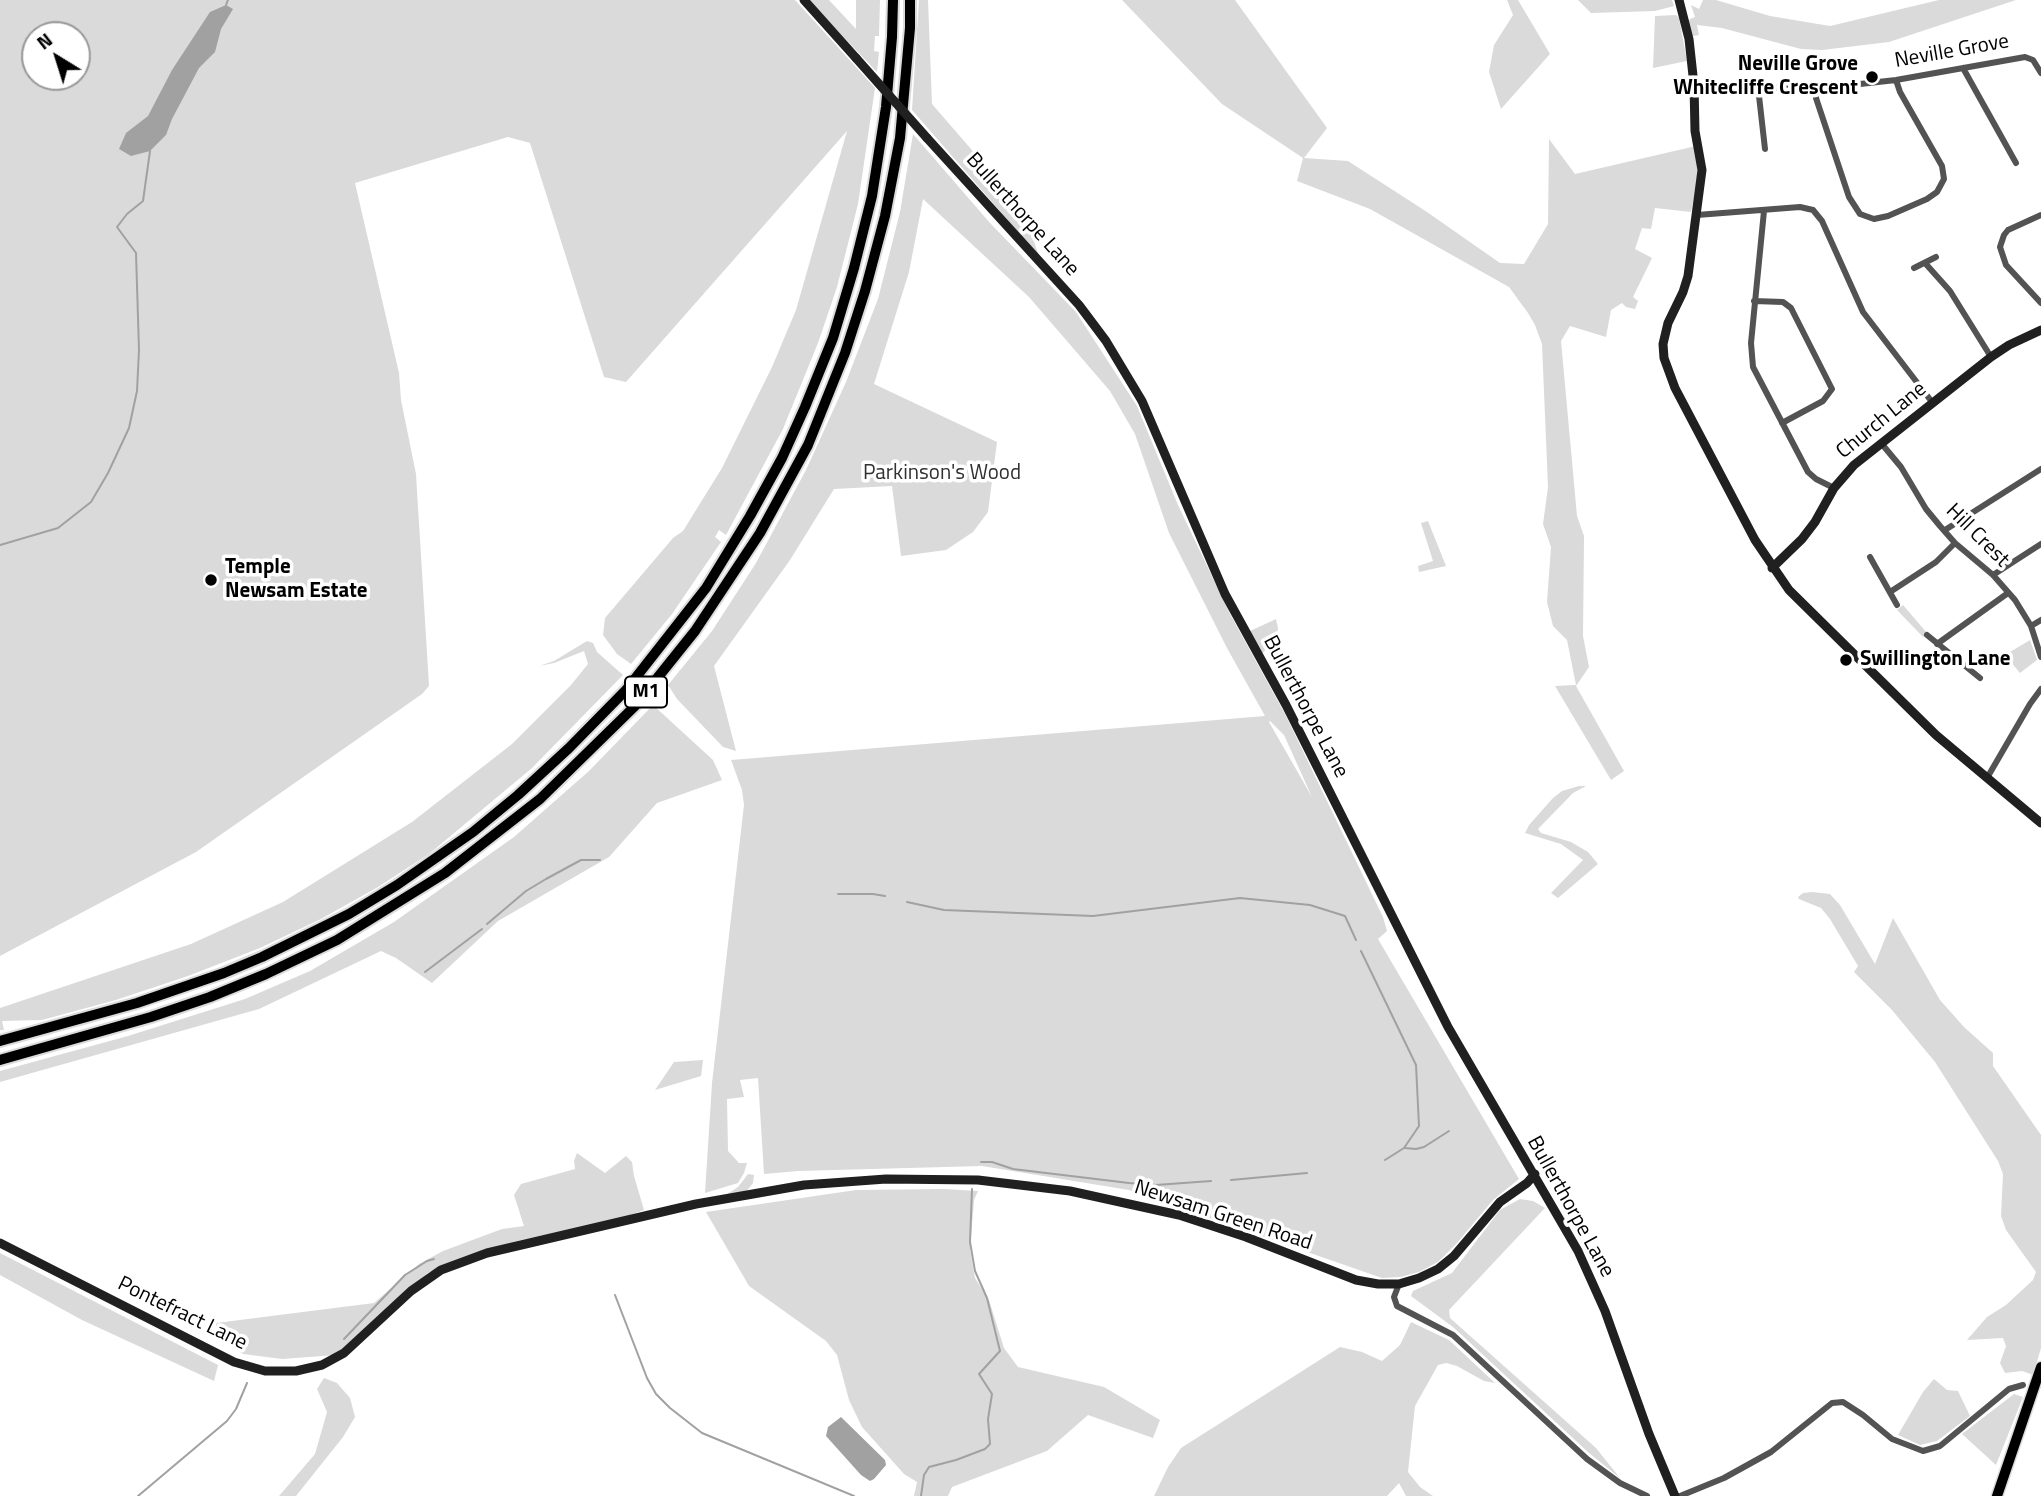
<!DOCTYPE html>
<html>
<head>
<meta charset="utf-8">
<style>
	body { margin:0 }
	#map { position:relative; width:2041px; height:1496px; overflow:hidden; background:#fff; font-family:"Titillium Web",sans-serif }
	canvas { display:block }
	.north { position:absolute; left:21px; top:21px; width:70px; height:70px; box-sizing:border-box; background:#fff; border:2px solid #999; border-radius:50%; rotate:322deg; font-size:19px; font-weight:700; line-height:28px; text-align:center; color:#000 }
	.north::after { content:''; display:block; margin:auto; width:24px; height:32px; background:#000; clip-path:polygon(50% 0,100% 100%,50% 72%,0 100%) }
</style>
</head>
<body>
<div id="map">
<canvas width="2041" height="1496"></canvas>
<div class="north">N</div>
</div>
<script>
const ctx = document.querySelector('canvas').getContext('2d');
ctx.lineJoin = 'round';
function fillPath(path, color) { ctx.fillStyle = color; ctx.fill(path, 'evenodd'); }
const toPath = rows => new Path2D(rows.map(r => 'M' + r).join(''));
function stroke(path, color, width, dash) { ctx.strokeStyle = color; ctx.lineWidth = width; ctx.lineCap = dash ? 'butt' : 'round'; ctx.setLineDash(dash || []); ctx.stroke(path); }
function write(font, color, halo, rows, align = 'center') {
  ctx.font = font + ' "Titillium Web",sans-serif'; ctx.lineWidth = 7; ctx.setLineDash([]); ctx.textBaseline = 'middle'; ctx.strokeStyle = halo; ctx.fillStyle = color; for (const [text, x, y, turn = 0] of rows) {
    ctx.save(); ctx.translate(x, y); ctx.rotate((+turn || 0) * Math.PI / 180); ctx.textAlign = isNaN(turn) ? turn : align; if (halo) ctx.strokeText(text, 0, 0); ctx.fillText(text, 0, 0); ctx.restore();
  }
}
fillPath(toPath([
	[0,0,795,0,875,88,858,204,837,287,818,343,783,429,726,535,719,530,715,537,721,542,672,614,631,664,617,654,603,635,605,618,673,538,683,531,722,468,772,367,796,310,847,131,626,382,604,377,530,143,508,137,355,183,399,373,401,400,416,474,429,686,422,694,196,852,0,956],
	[35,35,77,35,77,77,35,77],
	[808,0,829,0,856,29,856,0,880,0,879,36,875,36,874,51,879,52,877,72],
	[919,0,928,0,932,104,1030,217,1027,221,1039,256,912,110],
	[1122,0,1235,0,1327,128,1304,158,1348,161,1427,212,1500,263,1524,264,1548,224,1549,139,1575,174,1696,146,1699,174,1691,212,1655,208,1651,229,1642,228,1635,249,1652,258,1633,297,1638,301,1635,309,1626,307,1622,303,1611,310,1606,337,1570,326,1561,341,1577,516,1584,536,1583,636,1589,667,1576,686,1624,771,1611,780,1555,686,1576,685,1567,640,1553,626,1547,602,1551,547,1543,524,1548,487,1542,344,1535,325,1528,313,1509,287,1370,209,1297,181,1303,158,1222,104],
	[1507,0,1518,0,1550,54,1501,109,1489,72,1494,45,1513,15],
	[1578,0,1672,0,1674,6,1655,11,1591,13],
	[1703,0,1716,0,1770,16,1830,26,1939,0,2016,0,1889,42,1822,50,1801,49,1722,28,1697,25,1699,35,1693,36,1690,33,1688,23,1690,19,1695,17,1691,5,1699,9],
	[1676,15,1679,18,1687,61,1653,68,1655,16],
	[913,134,990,223,1076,312,1137,406,1178,505,1230,614,1286,716,1383,917,1387,931,1378,939,1519,1179,1493,1200,1457,1243,1438,1262,1419,1272,1400,1277,1382,1278,1129,1190,982,1166,798,1171,764,1174,758,1078,740,1080,744,1097,727,1099,728,1151,739,1163,747,1163,744,1173,738,1183,705,1193,712,1083,744,805,742,790,731,760,1265,716,1227,648,1169,533,1135,434,1110,391,1029,297,923,199,909,272,874,384,997,442,988,512,973,532,946,550,901,556,892,486,834,489,790,560,714,666,736,751,723,747,677,699,668,685,712,631,756,563,806,470,846,382,878,299,900,212],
	[1270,721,1284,735,1312,797,1269,722],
	[1428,521,1446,566,1419,572,1418,566,1433,561,1421,523],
	[1903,605,1927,633,1923,637,1897,610],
	[1276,619,1278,628,1277,637,1261,655,1250,631],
	[2030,640,2037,660,2020,673,2005,655],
	[587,641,593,643,597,652,623,675,532,768,429,854,378,887,321,919,260,948,188,976,116,1000,42,1020,2,1021,4,1030,0,1030,0,1008,191,944,283,902,412,822,512,744,571,685,588,664,584,651,554,663,539,666,554,661],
	[653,705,713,760,722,780,657,803,609,857,498,921,432,983,396,958,381,951,259,1009,0,1082,0,1071,128,1036,245,999,310,971,394,922,514,837,589,771],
	[1579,786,1586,786,1573,793,1538,829,1541,833,1571,842,1588,852,1598,864,1558,898,1551,893,1583,860,1561,844,1525,833,1529,825,1553,798,1562,791],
	[1812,892,1830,894,1840,905,1875,964,1893,918,1940,1000,1964,1027,1993,1053,1993,1066,2041,1135,2041,1348,2033,1375,2022,1371,2005,1373,2000,1363,2006,1346,2003,1338,1967,1340,1987,1317,2006,1305,2033,1280,2036,1272,2006,1230,2001,1216,2003,1174,1998,1161,1935,1062,1892,1010,1854,972,1858,966,1830,919,1821,908,1799,899,1798,897,1803,893],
	[703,1060,701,1076,655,1090,674,1062],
	[577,1153,605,1173,626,1156,632,1162,634,1176,644,1210,619,1219,517,1241,457,1260,428,1273,351,1344,336,1355,282,1359,243,1354,217,1337,216,1323,374,1303,419,1264,443,1251,502,1229,524,1226,514,1195,521,1184,575,1169,574,1161],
	[748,1174,754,1175,753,1183,746,1192,721,1198,738,1187],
	[944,1189,978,1191,974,1200,970,1250,975,1278,989,1300,1004,1348,1018,1367,1104,1387,1160,1420,1153,1438,1088,1415,1047,1451,952,1487,948,1496,914,1496,917,1482,904,1474,862,1427,849,1400,837,1355,826,1341,749,1286,706,1212,856,1190],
	[1520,1199,1533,1201,1545,1208,1449,1310,1450,1318,1596,1448,1620,1478,1589,1453,1453,1327,1411,1296,1413,1291,1452,1273,1500,1210],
	[0,1253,218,1365,214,1381,82,1320,0,1275],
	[1411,1322,1449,1340,1495,1383,1484,1381,1457,1366,1446,1363,1438,1365,1415,1406,1408,1472,1420,1487,1433,1496,1406,1496,1399,1483,1387,1496,1154,1496,1168,1467,1181,1448,1340,1347,1362,1352,1382,1361,1400,1345],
	[324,1378,337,1383,350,1398,355,1417,343,1437,296,1496,279,1496,315,1454,327,1412,317,1389],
	[1934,1379,1947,1390,1958,1391,1970,1416,1937,1441,1920,1445,1898,1435,1923,1392],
	[2014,1394,2023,1397,1996,1465,1962,1434]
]), '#dadada');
fillPath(toPath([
	[226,5,233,9,221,29,215,52,199,68,172,119,166,135,150,151,131,156,119,149,126,133,148,116,172,70,210,12],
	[841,1417,885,1460,886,1465,874,1479,870,1481,861,1475,826,1436,828,1427]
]), '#a1a1a1');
stroke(toPath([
	[226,5,228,0],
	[0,545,58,528,91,502,108,473,129,428,137,391,139,350,136,253,117,227,127,214,143,201,150,151],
	[838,894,873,894,885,896],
	[907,902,944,910,1093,916,1240,898,1310,905,1345,916,1356,940],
	[487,924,526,891,546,879,581,860,600,860],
	[1361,951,1416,1065,1419,1126,1404,1148,1385,1160],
	[425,972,482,929],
	[1405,1148,1416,1149,1424,1147,1449,1131],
	[981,1162,992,1162,1013,1169,1129,1183,1156,1185,1211,1181],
	[1231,1180,1307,1173],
	[615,1295,647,1378,656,1394,670,1408,702,1433,854,1496],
	[344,1339,405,1275,427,1261,434,1259],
	[138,1496,227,1421,236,1409,247,1383],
	[921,1496,924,1475,929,1467,956,1460,985,1449,990,1444,988,1419,992,1394,979,1374,1000,1351,987,1298,975,1271,970,1242,972,1189]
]), '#a1a1a1', 2);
const primary = toPath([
	[1997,1496,2041,1367]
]);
const highway = toPath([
	[0,1041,137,1003,224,973,262,957,349,914,397,885,473,832,518,795,569,748,626,690,706,588,750,516,782,458,805,407,833,338,854,268,872,196,886,107,892,37,893,0],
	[0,1060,151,1017,210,997,266,974,337,940,445,873,540,799,634,707,695,631,760,533,808,445,845,353,865,291,885,216,900,138,910,28,910,0]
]);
stroke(primary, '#dbdbdb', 13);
stroke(highway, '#dbdbdb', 14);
stroke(toPath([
	[1963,68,2016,163],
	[1694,85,1815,89,1896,80,2025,57,2033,60,2041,73],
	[1758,87,1765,149],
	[1815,89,1816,98,1849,197,1860,214,1874,219,1888,216,1927,199,1937,192,1944,179,1942,166,1900,92,1896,80],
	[1764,211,1751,343,1753,367,1808,472,1816,479,1834,488],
	[1697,215,1800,207,1813,210,1822,221,1863,312,1932,402],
	[2041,215,2008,230,2004,235,2000,247,2006,265,2041,303],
	[1925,263,1950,291,1991,357],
	[1914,268,1936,257],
	[1754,301,1783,302,1791,308,1832,389,1823,401,1782,423],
	[1881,443,1901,467,1926,509,1940,526,1955,543,1993,575,2015,600,2031,626,2041,657],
	[1945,530,2041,469],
	[1870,557,1897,605],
	[1993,575,2041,544],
	[1890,592,1936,562,1955,543],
	[2031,626,2041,620],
	[1927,635,1980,678],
	[1937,644,2008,593],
	[1987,778,2030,704,2041,689],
	[1399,1284,1394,1297,1397,1306,1453,1335,1587,1459,1620,1483,1647,1496],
	[1680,1496,1724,1478,1771,1452,1832,1403,1843,1402,1863,1415,1892,1439,1923,1451,1940,1446,2009,1389,2023,1385]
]), '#535353', 6);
stroke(toPath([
	[804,0,856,58],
	[1679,0,1689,39,1694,85,1695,131,1702,170,1688,276,1683,292,1668,323,1663,344,1664,358,1675,388,1755,540,1789,590,1936,735,2041,823],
	[927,138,1079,305,1106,341,1142,401,1225,594,1286,705,1448,1027,1578,1251,1605,1311,1649,1434,1675,1496],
	[1772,568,1802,539,1815,522,1834,488,1854,465,1991,357,2009,345,2041,330],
	[0,1243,234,1362,265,1371,296,1371,322,1365,344,1353,411,1291,441,1270,487,1253,696,1204,804,1185,886,1179,978,1180,1070,1191,1179,1215,1246,1237,1356,1280,1378,1284,1399,1284,1419,1278,1438,1269,1454,1256,1500,1202,1527,1183,1535,1174]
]), '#202020', 9);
stroke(primary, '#000', 10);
stroke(highway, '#000', 10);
stroke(toPath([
	[856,58,927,138]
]), '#202020', 9);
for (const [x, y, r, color] of [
	[1872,77,7,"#000"],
	[211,580,7,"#000"],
	[1846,660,7,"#000"]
]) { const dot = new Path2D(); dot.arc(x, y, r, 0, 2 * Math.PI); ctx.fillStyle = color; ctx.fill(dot); stroke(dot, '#fff', 2.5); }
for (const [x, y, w] of [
	[646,692,42]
]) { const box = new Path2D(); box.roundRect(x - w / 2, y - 15.5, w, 31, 5); ctx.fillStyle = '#fff'; ctx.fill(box); stroke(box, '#000', 2); }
write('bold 19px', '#000', null, [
	["M1",646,692]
]);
write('21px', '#000', '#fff', [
	["Neville Grove",1952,52,-10],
	["Bullerthorpe Lane",1022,215,48],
	["Church Lane",1882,421,-39],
	["Hill Crest",1977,536,45],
	["Bullerthorpe Lane",1305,707,62],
	["Bullerthorpe Lane",1570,1207,61],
	["Newsam Green Road",1223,1216,18],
	["Pontefract Lane",182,1314,26]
]);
write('bold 21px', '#000', '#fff', [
	["Neville Grove",1858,65,"right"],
	["Whitecliffe Crescent",1858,89,"right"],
	["Temple",225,568],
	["Newsam Estate",225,592],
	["Swillington Lane",1860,660]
], 'left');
write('21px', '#313131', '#fff', [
	["Parkinson's Wood",942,474]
]);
</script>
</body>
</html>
